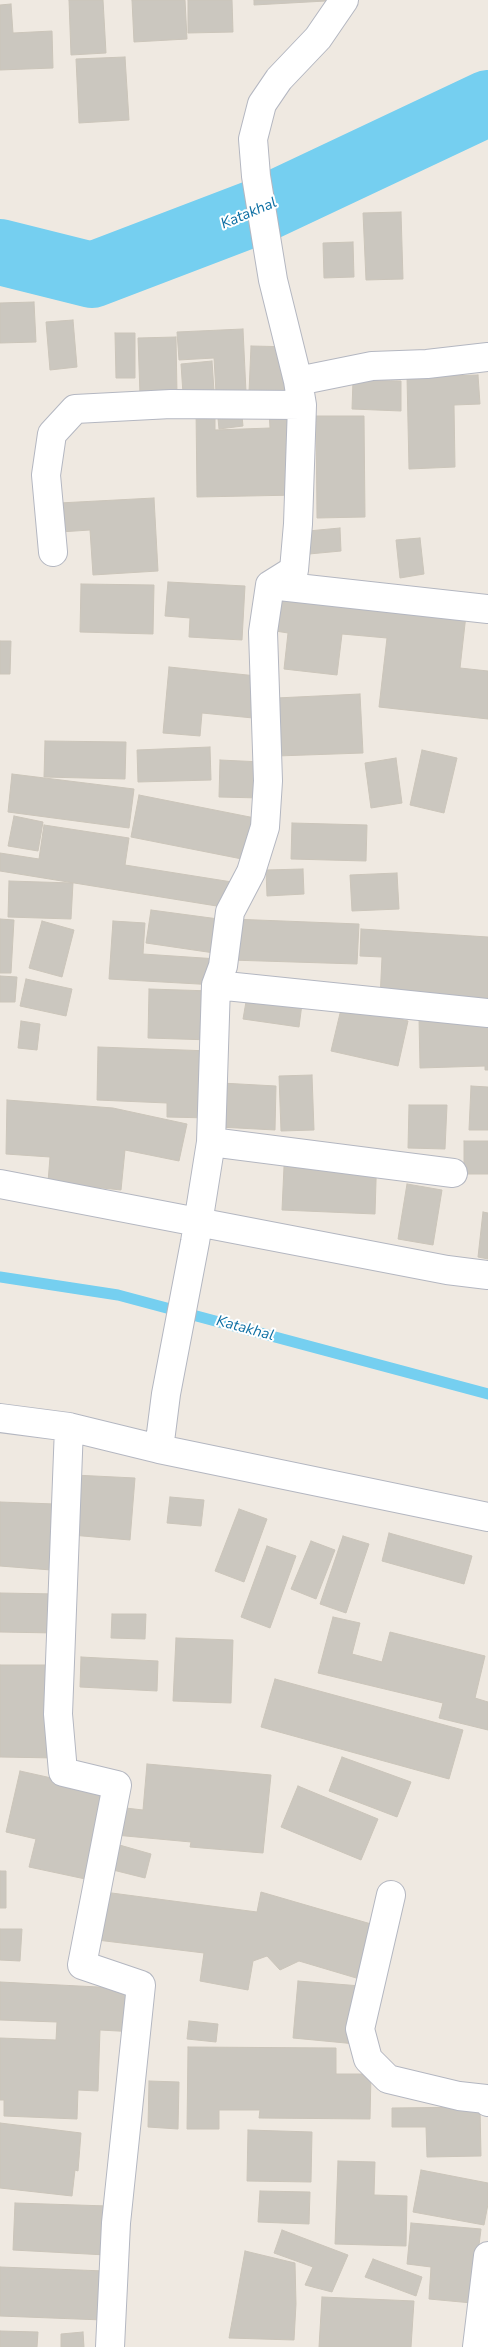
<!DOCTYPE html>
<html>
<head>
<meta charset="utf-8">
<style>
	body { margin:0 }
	canvas { display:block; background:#efe9e1 }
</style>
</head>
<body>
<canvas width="488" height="2347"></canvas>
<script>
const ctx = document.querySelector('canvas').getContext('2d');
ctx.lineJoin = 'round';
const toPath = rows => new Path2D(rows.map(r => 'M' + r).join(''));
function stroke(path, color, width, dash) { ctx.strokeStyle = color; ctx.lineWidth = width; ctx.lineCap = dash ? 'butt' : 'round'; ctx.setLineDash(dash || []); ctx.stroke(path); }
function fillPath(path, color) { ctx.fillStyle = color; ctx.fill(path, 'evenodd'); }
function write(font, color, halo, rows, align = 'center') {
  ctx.font = font + ' "Nunito Sans",sans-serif'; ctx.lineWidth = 4; ctx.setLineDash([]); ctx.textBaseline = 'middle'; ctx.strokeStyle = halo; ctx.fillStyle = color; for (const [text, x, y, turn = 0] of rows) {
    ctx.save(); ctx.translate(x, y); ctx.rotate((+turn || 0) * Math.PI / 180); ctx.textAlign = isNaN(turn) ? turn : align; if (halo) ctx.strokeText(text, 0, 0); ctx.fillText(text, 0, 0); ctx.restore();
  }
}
stroke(toPath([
	[0,1277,118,1295,488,1394]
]), '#75cff0', 11);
stroke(toPath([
	[0,252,92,275,257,212,488,103]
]), '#75cff0', 66);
const building = toPath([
	[69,0,103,0,106,53,71,55,69,0],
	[132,0,185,0,187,39,134,42,132,0],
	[188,0,232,0,233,32,188,33,188,0],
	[254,0,326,0,326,1,254,5,254,0],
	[11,4,13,33,52,31,53,68,0,70,0,5,11,4],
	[125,57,129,120,79,123,76,59,125,57],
	[401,212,403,279,366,280,363,213,401,212],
	[353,242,354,277,324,278,323,243,353,242],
	[34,302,36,342,0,343,0,303,34,302],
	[73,320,77,367,50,370,46,322,73,320],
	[243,329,246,392,216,393,214,358,179,360,177,332,243,329],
	[115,333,135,333,135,378,116,378,115,333],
	[176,337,177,394,140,395,138,338,176,337],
	[251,346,297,347,296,394,249,392,251,346],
	[212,361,214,391,183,394,181,364,212,361],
	[478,375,480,404,454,405,455,467,409,469,407,377,478,375],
	[353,380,401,381,401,411,352,409,353,380],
	[241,405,243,426,219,429,217,408,241,405],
	[196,408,215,408,215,430,270,428,269,411,296,410,298,495,197,497,196,408],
	[316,416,364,416,365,517,317,518,316,416],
	[154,498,158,571,93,575,90,530,60,532,59,503,154,498],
	[340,528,341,551,309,554,308,531,340,528],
	[420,538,424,574,400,578,396,540,420,538],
	[168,582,245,586,242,640,189,637,190,618,165,616,168,582],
	[81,584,154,585,153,634,80,632,81,584],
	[274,593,466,615,460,668,488,671,488,719,379,707,387,638,342,634,337,675,284,669,288,633,269,630,274,593],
	[0,641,11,641,10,674,0,674,0,641],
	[169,667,257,676,253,718,202,713,200,736,163,733,169,667],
	[360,694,363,753,277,756,276,698,360,694],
	[45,741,126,742,125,779,44,777,45,741],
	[210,747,211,780,138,782,137,750,210,747],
	[422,750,457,758,444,813,410,805,422,750],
	[396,758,402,803,371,808,365,763,396,758],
	[220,760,262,762,260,798,219,797,220,760],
	[12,774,134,789,129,828,8,812,12,774],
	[139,795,260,819,252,861,131,837,139,795],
	[14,816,43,822,38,851,8,846,14,816],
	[292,823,367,825,366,861,291,859,292,823],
	[44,825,129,838,125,865,232,882,229,908,0,871,0,853,39,859,44,825],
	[303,869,304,894,267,896,266,870,303,869],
	[397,873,399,909,352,911,350,875,397,873],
	[9,881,73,883,71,919,8,917,9,881],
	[151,910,226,920,221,954,146,943,151,910],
	[0,919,14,920,11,973,0,973,0,919],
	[232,919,359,924,357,964,230,960,232,919],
	[42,921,74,930,62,977,29,968,42,921],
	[113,921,145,923,143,954,218,959,216,985,109,979,113,921],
	[361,929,488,937,488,1005,380,999,382,957,360,956,361,929],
	[0,976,17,977,15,1002,0,1002,0,976],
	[26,979,72,989,66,1016,20,1006,26,979],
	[149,989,212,991,211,1040,148,1038,149,989],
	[247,996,302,1004,299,1027,243,1019,247,996],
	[342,1005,408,1021,398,1066,331,1051,342,1005],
	[419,1018,488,1025,488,1070,485,1070,485,1066,420,1068,419,1018],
	[21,1021,40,1024,37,1050,18,1048,21,1021],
	[98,1047,211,1051,209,1118,167,1117,167,1103,97,1100,98,1047],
	[312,1075,314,1130,281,1131,279,1076,312,1075],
	[221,1083,276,1086,275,1130,219,1127,221,1083],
	[471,1086,488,1087,488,1130,469,1130,471,1086],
	[7,1100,113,1108,187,1124,179,1161,125,1150,121,1190,48,1182,50,1157,6,1154,7,1100],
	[409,1105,447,1105,445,1149,408,1148,409,1105],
	[464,1141,488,1141,488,1174,464,1174,464,1141],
	[285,1145,377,1149,375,1214,282,1210,285,1145],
	[407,1184,442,1190,433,1245,398,1239,407,1184],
	[483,1212,488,1213,488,1259,478,1257,483,1212],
	[74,1475,135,1478,130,1540,71,1535,74,1475],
	[170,1497,204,1500,201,1526,167,1523,170,1497],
	[0,1502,55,1504,51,1570,0,1566,0,1502],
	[239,1509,267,1519,244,1582,215,1571,239,1509],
	[389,1533,472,1556,464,1584,382,1561,389,1533],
	[343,1536,369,1544,346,1613,320,1604,343,1536],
	[311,1541,335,1550,316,1599,291,1589,311,1541],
	[267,1546,296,1556,270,1628,241,1617,267,1546],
	[0,1593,57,1594,55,1633,0,1632,0,1593],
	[112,1614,146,1614,145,1639,111,1638,112,1614],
	[333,1617,360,1623,352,1654,382,1662,390,1632,485,1656,475,1698,488,1702,488,1730,439,1718,443,1703,318,1673,333,1617],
	[176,1638,233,1640,231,1703,173,1701,176,1638],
	[81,1657,158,1661,157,1691,80,1687,81,1657],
	[0,1665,56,1665,56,1758,0,1757,0,1665],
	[275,1679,463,1730,449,1779,261,1727,275,1679],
	[342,1757,411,1782,397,1817,329,1791,342,1757],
	[147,1764,271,1775,263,1853,190,1847,191,1842,115,1835,117,1807,143,1810,147,1764],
	[20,1771,110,1791,90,1880,29,1867,36,1839,6,1832,20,1771],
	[298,1786,378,1819,361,1860,281,1827,298,1786],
	[116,1844,151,1854,145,1878,109,1869,116,1844],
	[0,1871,6,1871,6,1908,0,1908,0,1871],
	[104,1892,257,1912,261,1892,378,1926,363,1980,299,1961,280,1970,267,1956,253,1961,248,1990,200,1981,204,1953,97,1940,104,1892],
	[0,1929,22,1929,20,1961,0,1960,0,1929],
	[298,1981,361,1986,356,2044,293,2038,298,1981],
	[0,1982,138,1989,136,2032,100,2030,98,2091,78,2090,77,2119,4,2116,4,2100,0,2100,0,2038,56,2040,57,2022,0,2020,0,1982],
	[189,2021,218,2024,216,2042,187,2039,189,2021],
	[188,2047,336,2048,336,2074,371,2074,370,2119,259,2118,260,2110,219,2110,219,2129,187,2129,188,2047],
	[149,2081,179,2082,178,2129,148,2127,149,2081],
	[480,2107,481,2156,427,2157,426,2127,392,2127,392,2108,480,2107],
	[0,2123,81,2133,78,2171,75,2170,72,2196,0,2188,0,2123],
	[248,2130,312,2132,311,2182,247,2181,248,2130],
	[338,2161,375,2162,374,2195,407,2196,406,2246,335,2244,338,2161],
	[421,2170,488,2183,488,2204,484,2225,413,2212,421,2170],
	[260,2191,310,2192,309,2224,258,2222,260,2191],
	[15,2203,108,2206,106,2255,13,2250,15,2203],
	[411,2223,481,2229,472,2303,429,2299,431,2267,407,2264,411,2223],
	[282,2230,348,2255,332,2292,305,2285,313,2267,274,2253,282,2230],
	[245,2251,295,2263,296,2304,294,2340,229,2338,245,2251],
	[373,2259,422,2277,416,2296,365,2277,373,2259],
	[0,2267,105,2271,103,2320,0,2316,0,2267],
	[322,2297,414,2301,411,2347,319,2347,322,2297],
	[0,2331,38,2332,37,2347,0,2347,0,2331],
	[83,2332,84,2347,61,2347,61,2334,83,2332]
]);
fillPath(building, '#cbc7bf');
stroke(building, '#cbc5ba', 1);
const minor = toPath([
	[298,381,372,366,427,364,488,357],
	[53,552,46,475,52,434,75,409,171,404,302,405],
	[270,585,488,609],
	[216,985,488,1013],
	[211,1142,453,1173],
	[0,1184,447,1270,488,1275],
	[0,1418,69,1427,159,1449,488,1517],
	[69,1427,58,1714,63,1772,117,1785,82,1965,141,1985,116,2223,110,2347],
	[159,1449,166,1394,195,1242,211,1142,216,985,223,966,230,912,251,872,265,827,268,781,263,632,270,585,294,570,298,524,302,405,298,381,273,280,256,176,253,139,262,104,279,79,318,38,344,0],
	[391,1895,360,2029,368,2059,388,2079,459,2096,486,2099,488,2102],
	[477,2347,488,2256]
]);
stroke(minor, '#b4b7c1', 30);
stroke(minor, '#fff', 28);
write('italic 15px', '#0d6fa3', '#fff', [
	["Katakhal",249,214,-23],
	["Katakhal",245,1329,15]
]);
</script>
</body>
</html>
